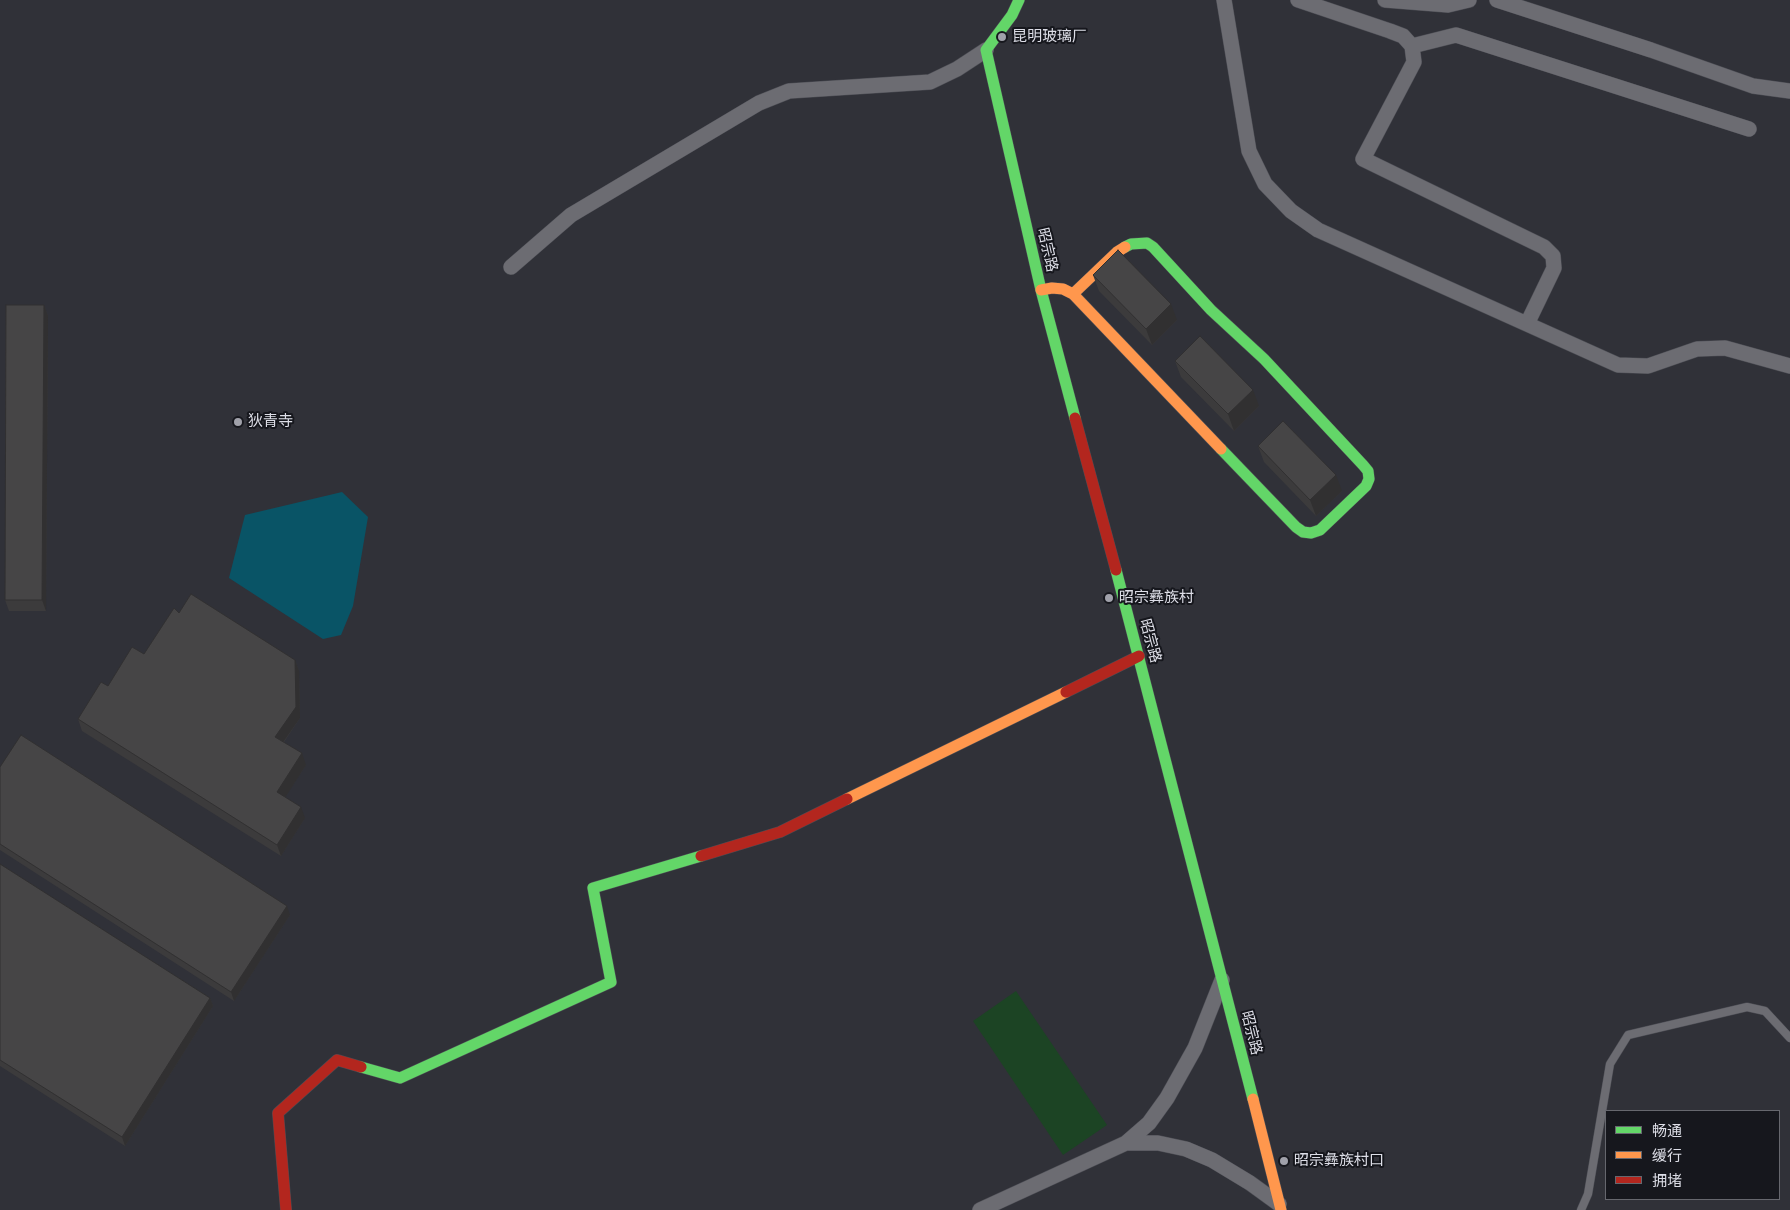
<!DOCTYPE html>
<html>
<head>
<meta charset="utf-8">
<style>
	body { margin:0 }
	#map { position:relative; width:1790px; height:1210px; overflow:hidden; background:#303138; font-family:"Noto Sans","Noto Sans SC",sans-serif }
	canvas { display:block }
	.legend { position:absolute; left:1605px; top:1110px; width:175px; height:90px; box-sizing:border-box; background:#16171d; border:1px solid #66676e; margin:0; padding:6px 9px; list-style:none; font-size:15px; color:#dddee7 }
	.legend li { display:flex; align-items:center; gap:10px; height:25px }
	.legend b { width:25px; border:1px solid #66676e }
</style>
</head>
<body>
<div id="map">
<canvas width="1790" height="1210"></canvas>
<ul class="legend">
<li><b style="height:6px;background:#63d668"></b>畅通</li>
<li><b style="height:6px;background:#ff974d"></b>缓行</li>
<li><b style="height:6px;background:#b3261e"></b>拥堵</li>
</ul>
</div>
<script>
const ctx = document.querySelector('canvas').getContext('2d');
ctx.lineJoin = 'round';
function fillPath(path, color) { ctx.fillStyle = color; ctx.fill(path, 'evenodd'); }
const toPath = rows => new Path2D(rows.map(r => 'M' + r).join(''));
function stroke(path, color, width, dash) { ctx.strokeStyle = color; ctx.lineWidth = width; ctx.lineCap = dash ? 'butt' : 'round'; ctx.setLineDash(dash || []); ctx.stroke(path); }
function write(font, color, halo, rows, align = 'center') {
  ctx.font = font + ' "Noto Sans","Noto Sans SC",sans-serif'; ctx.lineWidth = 4; ctx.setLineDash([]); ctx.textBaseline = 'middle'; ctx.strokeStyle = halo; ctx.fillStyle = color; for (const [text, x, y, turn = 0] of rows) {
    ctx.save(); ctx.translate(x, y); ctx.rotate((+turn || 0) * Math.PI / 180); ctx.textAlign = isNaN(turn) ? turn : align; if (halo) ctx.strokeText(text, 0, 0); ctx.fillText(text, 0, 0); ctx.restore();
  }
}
fillPath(toPath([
	[1016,991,1107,1125,1063,1155,973,1021]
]), '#1c4424');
fillPath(toPath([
	[342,492,368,517,353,606,341,635,323,639,229,578,245,515]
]), '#095466');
const lane = toPath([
	[1581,1210,1588,1194,1610,1064,1628,1035,1747,1007,1765,1011,1790,1038]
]);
const street = toPath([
	[1224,0,1249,151,1265,184,1291,211,1318,230,1618,365,1648,366,1697,349,1725,348,1790,366],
	[1298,0,1390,31,1403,36,1412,46,1414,62,1363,159,1544,247,1553,256,1554,268,1527,324],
	[1385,0,1448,5,1469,0],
	[1497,0,1651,50,1753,86,1790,91],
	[1412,46,1456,35,1749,129],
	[511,267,571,215,759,103,789,91,930,82,957,69,986,50],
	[1222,980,1195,1048,1167,1098,1149,1123,1126,1143,1158,1143,1186,1149,1212,1160,1250,1183,1279,1204],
	[980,1210,1126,1143]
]);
const fast = toPath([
	[1019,0,1012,15,986,50,1041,290,1075,418],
	[1125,247,1131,244,1147,243,1153,247,1211,310,1264,359,1363,465,1368,471,1369,479,1366,486,1320,530,1311,533,1303,532,1296,527,1221,449],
	[1116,570,1253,1099],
	[361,1067,400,1078,611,982,593,888,701,856]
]);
const slow = toPath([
	[1041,290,1052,288,1063,289,1073,294,1221,449],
	[1073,294,1117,252,1125,247],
	[847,799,1066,692],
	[1253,1099,1281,1210]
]);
const jam = toPath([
	[1075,418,1116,570],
	[1066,692,1139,656],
	[701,856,780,832,847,799],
	[286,1210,278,1113,337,1060,361,1067]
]);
stroke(lane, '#4c4d54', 9);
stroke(street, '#4c4d54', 16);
stroke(fast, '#4c4d54', 12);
stroke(slow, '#4c4d54', 12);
stroke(jam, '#4c4d54', 12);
stroke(lane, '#6c6c72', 8);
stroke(street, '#6c6c72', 15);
stroke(fast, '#63d668', 11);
stroke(slow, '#ff974d', 11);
stroke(jam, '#b3261e', 11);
fillPath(toPath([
	[1093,275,1177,320,1152,345,1099,291],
	[44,305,48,316,46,611,9,611,5,600],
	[1175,361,1259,406,1234,431,1181,377],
	[1258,446,1342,491,1316,516,1264,462],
	[179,613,295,660,299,671,300,718,284,742,306,765,285,797,305,818,281,856,82,731,78,719,108,686,144,654],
	[0,767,290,915,234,1001,0,850],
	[0,864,210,998,213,1006,125,1146,0,1066]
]), '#3c3b3c');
fillPath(toPath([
	[1171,304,1177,320,1152,345,1146,329],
	[44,305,48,316,46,611,42,600],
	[1253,390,1259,406,1234,431,1228,414],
	[1336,475,1342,491,1316,516,1310,500],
	[295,660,299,671,300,718,279,748,275,737],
	[302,753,306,765,281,804,277,792],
	[301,807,305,818,281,856,277,845],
	[287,906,290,915,234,1001,231,992],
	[210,998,213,1006,125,1146,122,1137]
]), '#313031');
const building = toPath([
	[1118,250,1171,304,1146,329,1093,275,1118,250],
	[6,305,44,305,42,600,5,600,6,305],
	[1200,336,1253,390,1228,414,1175,361,1200,336],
	[1283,421,1336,475,1310,500,1258,446,1283,421],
	[191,594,295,660,296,707,275,737,302,753,277,792,301,807,277,845,78,719,101,682,108,686,132,647,144,654,174,608,179,613,191,594],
	[21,735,287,906,231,992,0,844,0,767,21,735],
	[0,864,210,998,122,1137,0,1060,0,864]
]);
fillPath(building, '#464546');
stroke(building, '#313031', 1);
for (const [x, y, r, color] of [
	[1002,37,5,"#a0a1aa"],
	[238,422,5,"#a0a1aa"],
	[1109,598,5,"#a0a1aa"],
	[1284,1161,5,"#a0a1aa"]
]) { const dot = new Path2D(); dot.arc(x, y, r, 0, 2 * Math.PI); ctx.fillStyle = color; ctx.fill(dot); stroke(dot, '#16171d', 2); }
write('15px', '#dddee7', '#16171d', [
	["昆明玻璃厂",1012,37],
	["狄青寺",248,422],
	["昭宗彝族村",1119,598],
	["昭宗彝族村口",1294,1161]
], 'left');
write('15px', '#dddee7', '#16171d', [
	["昭宗路",1047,250,77],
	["昭宗路",1150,641,75],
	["昭宗路",1251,1033,76]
]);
</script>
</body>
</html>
